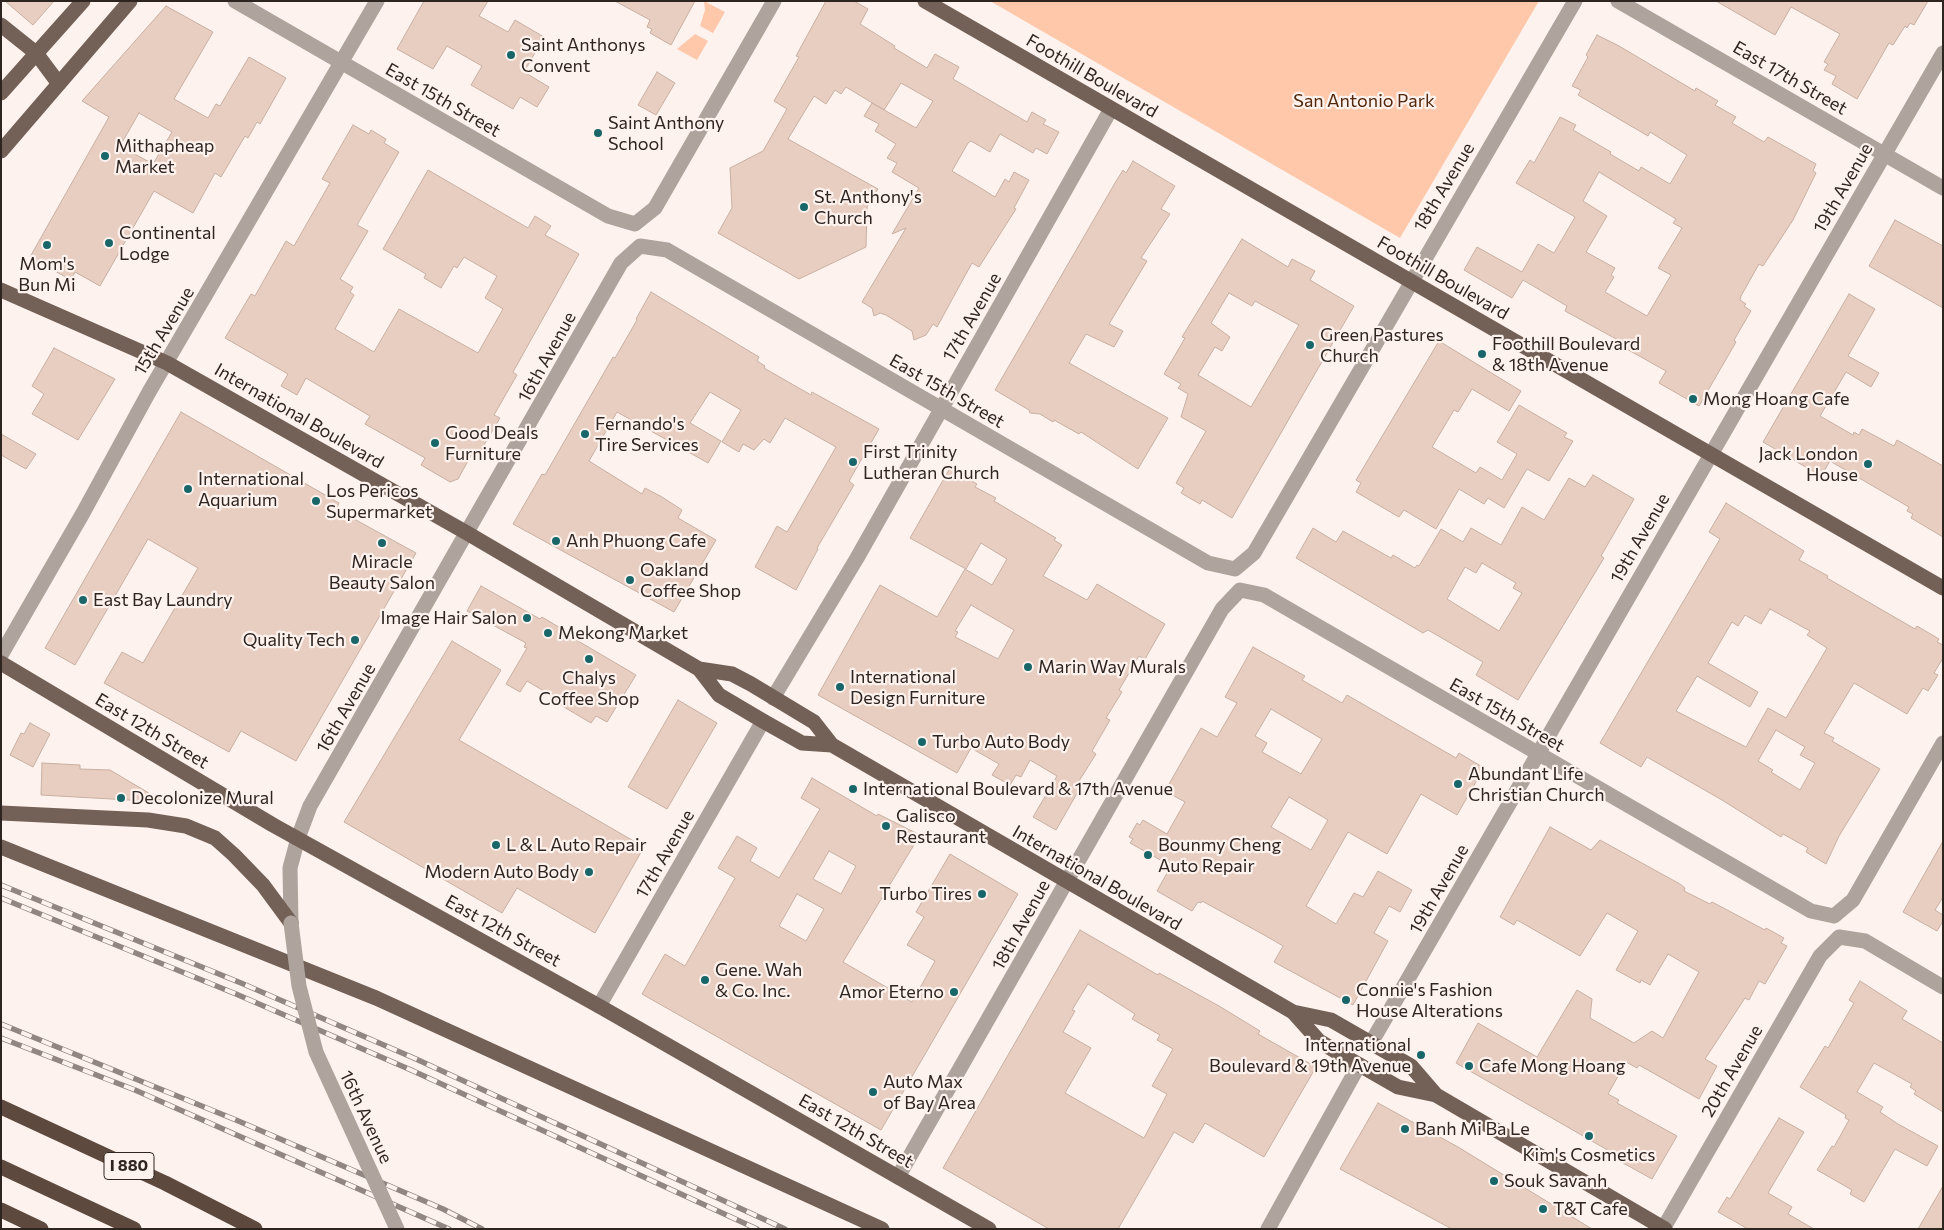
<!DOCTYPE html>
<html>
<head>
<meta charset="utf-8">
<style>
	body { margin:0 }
	#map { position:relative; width:1944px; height:1230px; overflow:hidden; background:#fdf2ed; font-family:Commissioner,sans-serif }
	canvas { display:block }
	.frame { position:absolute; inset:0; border:2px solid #2f2520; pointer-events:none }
</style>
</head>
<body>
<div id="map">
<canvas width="1944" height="1230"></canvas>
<div class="frame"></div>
</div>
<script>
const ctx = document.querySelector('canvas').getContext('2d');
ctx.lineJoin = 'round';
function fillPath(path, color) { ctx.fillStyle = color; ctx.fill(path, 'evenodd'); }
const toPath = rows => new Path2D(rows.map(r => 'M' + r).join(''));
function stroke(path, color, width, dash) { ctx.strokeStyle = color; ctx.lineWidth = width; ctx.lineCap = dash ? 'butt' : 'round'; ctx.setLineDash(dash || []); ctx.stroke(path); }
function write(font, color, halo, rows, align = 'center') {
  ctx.font = font + ' Commissioner,sans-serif'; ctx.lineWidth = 4.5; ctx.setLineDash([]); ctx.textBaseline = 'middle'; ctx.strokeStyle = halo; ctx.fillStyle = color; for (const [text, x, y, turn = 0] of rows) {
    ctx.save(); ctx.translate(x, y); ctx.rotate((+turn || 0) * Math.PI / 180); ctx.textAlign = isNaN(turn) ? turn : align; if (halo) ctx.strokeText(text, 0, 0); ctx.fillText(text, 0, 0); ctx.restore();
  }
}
fillPath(toPath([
	[704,1,725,12,713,33,700,26,705,10],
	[990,1,1539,1,1400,238],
	[695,34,708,41,697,60,677,49]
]), '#ffc8ab');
const building = toPath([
	[5,1,54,1,33,25,5,1],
	[424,1,488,1,479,16,508,32,515,20,544,37,524,72,549,87,537,107,520,97,513,109,471,85,482,66,447,46,433,69,397,49,424,1],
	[615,1,695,1,671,45,650,33,652,29,647,27,650,20,615,1],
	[826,1,854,1,868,9,860,24,895,46,894,48,927,68,935,54,959,67,953,79,1027,122,1032,112,1046,120,1043,124,1059,132,1047,154,1036,148,1033,153,1000,134,990,152,971,141,968,143,952,171,979,187,995,197,1005,179,1009,182,1014,172,1029,180,1014,208,1016,209,979,267,972,263,937,327,933,324,926,335,914,340,912,331,886,315,880,313,874,316,872,308,862,302,906,228,892,234,919,188,892,172,897,163,887,158,896,144,875,131,879,124,864,116,872,103,916,128,933,101,901,83,884,110,846,87,841,94,835,90,826,104,814,96,788,139,878,189,867,207,866,247,799,279,718,233,732,208,730,168,763,151,787,109,774,101,799,57,796,56,826,1],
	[1716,1,1928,1,1914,25,1910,23,1907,28,1905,26,1893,45,1889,43,1857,99,1832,84,1836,76,1824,70,1828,64,1824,62,1840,34,1791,7,1775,35,1716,1],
	[166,6,213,32,174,99,208,118,216,104,220,106,249,57,286,78,260,124,257,122,248,138,245,136,221,177,215,173,193,213,154,191,100,286,75,272,71,280,30,257,109,117,82,101,166,6],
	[139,113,172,132,153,164,120,146,139,113],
	[1597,35,1619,46,1695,91,1696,88,1718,101,1715,105,1736,117,1732,123,1764,142,1768,137,1816,164,1813,171,1816,173,1793,220,1763,266,1759,264,1741,296,1740,300,1746,304,1744,306,1751,311,1734,340,1736,342,1699,406,1659,383,1666,371,1616,343,1618,340,1565,311,1567,306,1523,280,1512,298,1464,270,1477,247,1522,272,1538,244,1554,253,1575,217,1516,183,1530,160,1534,163,1560,117,1576,125,1573,130,1611,152,1610,154,1639,171,1641,167,1670,184,1687,155,1650,132,1648,136,1578,95,1581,90,1572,86,1588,57,1586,55,1597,35],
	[1599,172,1676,219,1673,223,1682,228,1658,268,1671,275,1647,316,1605,292,1614,277,1611,275,1615,268,1586,252,1607,216,1583,201,1599,172],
	[657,72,675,83,656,115,638,105,657,72],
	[353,125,369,134,371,130,386,139,384,143,399,152,357,225,368,231,340,279,353,287,350,292,354,295,335,329,374,352,399,309,478,353,503,309,485,298,497,276,464,257,457,268,454,266,441,288,424,278,426,274,383,249,428,170,528,228,535,216,551,226,545,235,579,254,513,372,517,375,494,415,500,418,478,455,473,452,458,479,450,482,421,465,425,458,365,424,370,416,306,378,297,395,281,386,288,374,225,338,251,294,255,296,286,241,294,246,330,183,322,179,353,125],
	[1133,161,1175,186,1161,209,1170,214,1141,258,1147,261,1109,324,1123,331,1114,347,1086,334,1069,363,1168,418,1138,469,1081,432,1079,434,1054,420,1053,422,1040,414,1030,413,1029,410,995,390,1115,183,1123,170,1126,173,1133,161],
	[1895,220,1943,246,1943,308,1869,266,1895,220],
	[1242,239,1288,267,1292,259,1315,271,1310,280,1354,306,1232,518,1202,500,1200,504,1181,493,1184,488,1176,483,1206,431,1181,417,1188,394,1178,388,1181,384,1164,374,1185,338,1182,337,1242,239],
	[1229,293,1252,306,1255,301,1299,325,1251,407,1198,375,1215,347,1222,351,1230,337,1211,323,1229,293],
	[651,292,759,357,757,361,765,366,764,368,811,395,812,392,879,429,849,481,854,485,817,548,818,549,796,590,755,567,777,526,787,532,836,447,785,418,770,443,764,439,754,450,743,444,739,452,722,442,741,410,710,392,690,423,721,441,708,463,617,412,589,461,642,494,645,488,662,497,682,510,678,518,716,540,674,612,513,524,542,474,545,475,613,357,615,358,637,320,636,319,651,292],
	[1849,294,1875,309,1848,356,1879,373,1871,387,1846,372,1820,416,1853,435,1854,432,1859,435,1862,429,1894,446,1897,440,1943,466,1943,537,1911,518,1913,514,1907,511,1909,507,1830,461,1821,476,1763,442,1849,294],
	[1439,341,1521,391,1509,411,1472,389,1458,412,1454,410,1432,447,1476,473,1480,467,1502,480,1517,454,1497,442,1519,405,1567,433,1564,437,1573,441,1549,481,1527,469,1504,508,1488,498,1484,504,1459,489,1436,529,1404,510,1399,517,1356,492,1361,483,1356,480,1439,341],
	[54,348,115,379,78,440,32,414,44,394,32,386,54,348],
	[181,412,339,503,336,509,416,553,296,761,241,731,229,752,104,683,122,652,143,663,198,568,148,539,75,665,45,648,181,412],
	[1,434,36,454,26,469,1,455,1,434],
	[950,468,977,484,975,487,996,498,994,501,1056,538,1054,540,1062,545,1043,576,1087,600,1097,584,1165,624,1145,659,1139,656,1119,690,1122,692,1106,718,1110,720,1092,751,1096,754,1079,781,1083,783,1056,830,1033,817,1057,776,1030,760,1021,777,1016,775,1010,785,992,775,999,764,971,748,957,773,818,695,880,585,937,617,965,569,992,585,1007,559,981,543,966,569,910,538,950,468],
	[971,605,1014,630,998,659,955,637,958,632,955,631,971,605],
	[1593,475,1634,499,1601,556,1604,558,1518,700,1476,675,1483,662,1428,630,1423,633,1296,558,1313,528,1336,542,1343,531,1391,558,1393,555,1415,568,1417,565,1419,566,1441,529,1463,542,1471,528,1501,545,1522,507,1544,520,1569,478,1585,487,1593,475],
	[1482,563,1516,583,1513,588,1522,593,1499,631,1447,599,1465,567,1476,573,1482,563],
	[1726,503,1804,551,1799,560,1828,576,1827,578,1915,629,1917,626,1939,639,1937,642,1943,645,1943,658,1934,673,1938,675,1928,691,1923,688,1907,714,1854,683,1824,733,1834,738,1832,741,1880,769,1839,836,1826,864,1806,852,1808,848,1783,834,1781,837,1722,800,1647,757,1641,767,1600,743,1720,539,1709,532,1726,503],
	[1770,609,1810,631,1807,635,1827,648,1786,718,1768,708,1746,747,1676,711,1697,676,1750,707,1758,692,1708,663,1732,622,1738,626,1745,615,1761,624,1770,609],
	[1776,730,1805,747,1800,755,1815,763,1800,790,1771,772,1773,770,1758,761,1776,730],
	[481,586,540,619,542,617,562,629,561,631,636,675,607,722,596,716,591,723,552,700,554,697,527,681,520,692,506,684,527,648,524,647,526,643,467,611,481,586],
	[452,641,501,670,459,740,644,847,595,933,517,888,502,913,344,822,452,641],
	[1253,647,1305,676,1302,680,1342,703,1347,695,1456,758,1459,753,1484,768,1457,815,1421,794,1387,854,1348,832,1306,906,1336,924,1354,893,1363,897,1378,871,1412,890,1400,912,1389,906,1374,933,1388,941,1353,1005,1274,962,1283,946,1266,936,1202,901,1201,903,1198,902,1192,911,1157,891,1171,866,1130,843,1133,839,1129,837,1137,823,1140,825,1143,820,1167,834,1185,802,1165,791,1201,728,1217,737,1237,703,1225,697,1253,647],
	[1271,709,1322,739,1301,774,1262,752,1267,743,1255,736,1271,709],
	[1289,797,1328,820,1311,850,1271,827,1289,797],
	[678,700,717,723,667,809,628,787,678,700],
	[30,723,50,734,33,767,10,755,21,733,24,734,30,723],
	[42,763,80,765,80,769,110,770,164,802,41,795,42,763],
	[812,778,877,816,878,814,920,835,843,962,912,1002,935,961,907,945,924,917,916,912,950,854,1018,894,881,1130,642,994,665,954,685,966,735,878,718,868,737,836,757,848,750,861,779,878,820,809,801,798,812,778],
	[829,851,856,866,841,894,813,879,829,851],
	[797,894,824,909,806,941,779,926,797,894],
	[1550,827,1591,850,1600,840,1680,884,1685,888,1684,891,1710,904,1712,902,1765,930,1766,928,1784,938,1781,943,1787,946,1765,984,1759,981,1749,1000,1745,998,1705,1059,1717,1066,1699,1099,1639,1065,1637,1068,1626,1062,1608,1094,1619,1100,1617,1103,1677,1136,1652,1179,1616,1159,1618,1156,1456,1063,1478,1023,1537,1057,1577,990,1592,999,1590,1018,1634,1043,1652,1031,1663,1038,1699,972,1668,954,1650,985,1641,980,1640,983,1616,970,1638,931,1607,913,1580,956,1517,920,1514,925,1500,917,1550,827],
	[1943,841,1943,897,1935,910,1943,915,1943,921,1937,931,1903,912,1943,841],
	[1080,930,1158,975,1159,973,1219,1006,1260,1031,1258,1034,1316,1067,1264,1157,1205,1123,1193,1143,1174,1132,1118,1229,1049,1229,943,1168,1080,930],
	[1088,984,1135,1014,1132,1019,1160,1035,1157,1040,1173,1049,1152,1086,1167,1094,1144,1138,1065,1093,1091,1048,1063,1032,1075,1011,1072,1010,1088,984],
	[1860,981,1907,1011,1902,1019,1943,1043,1943,1112,1914,1094,1916,1091,1910,1087,1912,1084,1874,1063,1857,1092,1883,1107,1880,1112,1898,1124,1938,1146,1927,1166,1895,1149,1864,1202,1850,1194,1852,1190,1817,1170,1832,1146,1834,1147,1849,1120,1845,1118,1846,1115,1800,1087,1825,1046,1828,1048,1854,1003,1849,1000,1860,981],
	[1378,1103,1458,1147,1592,1229,1452,1229,1340,1169,1378,1103],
	[1779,1118,1804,1132,1768,1193,1792,1207,1788,1214,1814,1229,1748,1229,1718,1212,1727,1197,1730,1199,1779,1118],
	[1943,1186,1943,1229,1918,1229,1943,1186]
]);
fillPath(building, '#e8cec1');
stroke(building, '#c8afa2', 1);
stroke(toPath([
	[235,1,608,216,635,224,655,208,774,1],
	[1618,1,1943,188],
	[1,655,83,513,149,392,377,1],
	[773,698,857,558,1111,109],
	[291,923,290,868,298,838,310,806,621,263,640,246,667,250,1208,563,1235,569,1254,553,1575,1],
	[599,1006,763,721],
	[1371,1043,1943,53],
	[898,1177,1222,609,1240,590,1264,595,1811,911,1834,916,1853,900,1943,743],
	[1268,1229,1359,1065],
	[1663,1229,1820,956,1839,937,1865,941,1943,987]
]), '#aea39d', 15);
stroke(toPath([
	[925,1,1943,588],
	[1,25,36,53,59,84],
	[1,93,83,1],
	[1,151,130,1],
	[1,290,167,363,467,533,699,669,732,674,751,684,814,722,832,745,1293,1012,1319,1041,1337,1052,1398,1087,1436,1095],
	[1,663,273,825,599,1006,989,1229],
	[699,669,719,695,763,721,802,743,832,745],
	[1,813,148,820,186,826,215,838,234,855,263,885,291,923],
	[1,847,376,998,882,1229],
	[1293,1012,1331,1020,1411,1066,1436,1095,1665,1229]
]), '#736056', 15);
stroke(toPath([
	[1,1107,165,1183,255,1229],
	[1,1167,134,1229],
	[1,1210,41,1229]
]), '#5e493e', 15);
const rail = toPath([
	[1,885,241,983,416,1059,785,1229],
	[1,898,236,994,411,1070,757,1229],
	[1,1024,236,1120,443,1209,482,1229],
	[1,1038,135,1090,449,1229]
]);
stroke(rail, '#918681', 5.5);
stroke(rail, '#fdf2ed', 4, [11]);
stroke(toPath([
	[291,923,299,986,316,1052,397,1229]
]), '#aea39d', 15);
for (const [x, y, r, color] of [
	[511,55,5,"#18666a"],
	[598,133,5,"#18666a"],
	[105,156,5,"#18666a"],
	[804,207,5,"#18666a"],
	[109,243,5,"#18666a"],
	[47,245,5,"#18666a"],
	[1310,345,5,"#18666a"],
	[1482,354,5,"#18666a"],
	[1693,399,5,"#18666a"],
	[585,434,5,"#18666a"],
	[435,443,5,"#18666a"],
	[853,462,5,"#18666a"],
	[1868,464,5,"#18666a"],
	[188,489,5,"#18666a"],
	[316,501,5,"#18666a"],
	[556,541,5,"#18666a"],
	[382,543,5,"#18666a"],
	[630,580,5,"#18666a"],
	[83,600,5,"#18666a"],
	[527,618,5,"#18666a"],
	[548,633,5,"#18666a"],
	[355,640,5,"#18666a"],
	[589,659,5,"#18666a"],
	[1028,667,5,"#18666a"],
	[840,687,5,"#18666a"],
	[922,742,5,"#18666a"],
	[1458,784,5,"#18666a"],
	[853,789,5,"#18666a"],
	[121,798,5,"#18666a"],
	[886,826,5,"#18666a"],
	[496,845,5,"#18666a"],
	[1148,855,5,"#18666a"],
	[589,872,5,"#18666a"],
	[982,894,5,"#18666a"],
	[705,980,5,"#18666a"],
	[954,992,5,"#18666a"],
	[1346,1000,5,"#18666a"],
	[1421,1055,5,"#18666a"],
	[1469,1066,5,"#18666a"],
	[873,1092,5,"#18666a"],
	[1405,1129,5,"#18666a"],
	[1589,1136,5,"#18666a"],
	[1494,1181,5,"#18666a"],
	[1543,1209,5,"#18666a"]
]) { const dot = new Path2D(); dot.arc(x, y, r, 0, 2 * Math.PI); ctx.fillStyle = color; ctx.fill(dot); stroke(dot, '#fdf2ed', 2); }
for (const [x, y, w] of [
	[129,1166,50]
]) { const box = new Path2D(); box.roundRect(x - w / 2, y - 13.5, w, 27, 4); ctx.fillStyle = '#fdf2ed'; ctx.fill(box); stroke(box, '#2f2520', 1); }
write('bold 16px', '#2f2520', null, [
	["I 880",129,1166]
]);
write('18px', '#2f2520', '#fdf2ed', [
	["Saint Anthonys",521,45],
	["Convent",521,66],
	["Saint Anthony",608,123],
	["School",608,144],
	["Mithapheap",115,146],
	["Market",115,167],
	["St. Anthony's",814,197],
	["Church",814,218],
	["Continental",119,233],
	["Lodge",119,254],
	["Mom's",47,264,"center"],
	["Bun Mi",47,285,"center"],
	["Green Pastures",1320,335],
	["Church",1320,356],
	["Foothill Boulevard",1492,344],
	["& 18th Avenue",1492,365],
	["Mong Hoang Cafe",1703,399],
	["Fernando's",595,424],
	["Tire Services",595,445],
	["Good Deals",445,433],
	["Furniture",445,454],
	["First Trinity",863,452],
	["Lutheran Church",863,473],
	["Jack London",1858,454,"right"],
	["House",1858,475,"right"],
	["International",198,479],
	["Aquarium",198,500],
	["Los Pericos",326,491],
	["Supermarket",326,512],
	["Anh Phuong Cafe",566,541],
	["Miracle",382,562,"center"],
	["Beauty Salon",382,583,"center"],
	["Oakland",640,570],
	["Coffee Shop",640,591],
	["East Bay Laundry",93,600],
	["Image Hair Salon",517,618,"right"],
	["Mekong Market",558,633],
	["Quality Tech",345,640,"right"],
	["Marin Way Murals",1038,667],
	["International",850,677],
	["Design Furniture",850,698],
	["Chalys",589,678,"center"],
	["Coffee Shop",589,699,"center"],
	["Turbo Auto Body",932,742],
	["Abundant Life",1468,774],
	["Christian Church",1468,795],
	["International Boulevard & 17th Avenue",863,789],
	["Decolonize Mural",131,798],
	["Galisco",896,816],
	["Restaurant",896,837],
	["L & L Auto Repair",506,845],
	["Bounmy Cheng",1158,845],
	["Auto Repair",1158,866],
	["Modern Auto Body",579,872,"right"],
	["Turbo Tires",972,894,"right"],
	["Gene. Wah",715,970],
	["& Co. Inc.",715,991],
	["Connie's Fashion",1356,990],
	["House Alterations",1356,1011],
	["Amor Eterno",944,992,"right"],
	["International",1411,1045,"right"],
	["Boulevard & 19th Avenue",1411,1066,"right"],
	["Cafe Mong Hoang",1479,1066],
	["Auto Max",883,1082],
	["of Bay Area",883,1103],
	["Banh Mi Ba Le",1415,1129],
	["Kim's Cosmetics",1589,1155,"center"],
	["Souk Savanh",1504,1181],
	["T&T Cafe",1553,1209]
], 'left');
write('18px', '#2f2520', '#fdf2ed', [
	["Foothill Boulevard",1092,76,30],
	["East 17th Street",1790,78,30],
	["East 15th Street",443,100,30],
	["18th Avenue",1444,187,-59],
	["19th Avenue",1843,188,-60],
	["Foothill Boulevard",1443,278,30],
	["17th Avenue",972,317,-60],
	["15th Avenue",164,331,-59],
	["16th Avenue",547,357,-61],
	["East 15th Street",947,391,30],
	["International Boulevard",299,416,30],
	["19th Avenue",1640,538,-60],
	["16th Avenue",346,708,-60],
	["East 15th Street",1507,715,30],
	["East 12th Street",152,731,31],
	["17th Avenue",665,854,-60],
	["International Boulevard",1097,878,30],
	["19th Avenue",1439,889,-60],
	["18th Avenue",1021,925,-61],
	["East 12th Street",503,931,29],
	["20th Avenue",1732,1071,-60],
	["16th Avenue",366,1117,65],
	["East 12th Street",856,1131,30]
]);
write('18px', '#53270b', '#fdf2ed', [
	["San Antonio Park",1364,101]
]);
</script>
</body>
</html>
